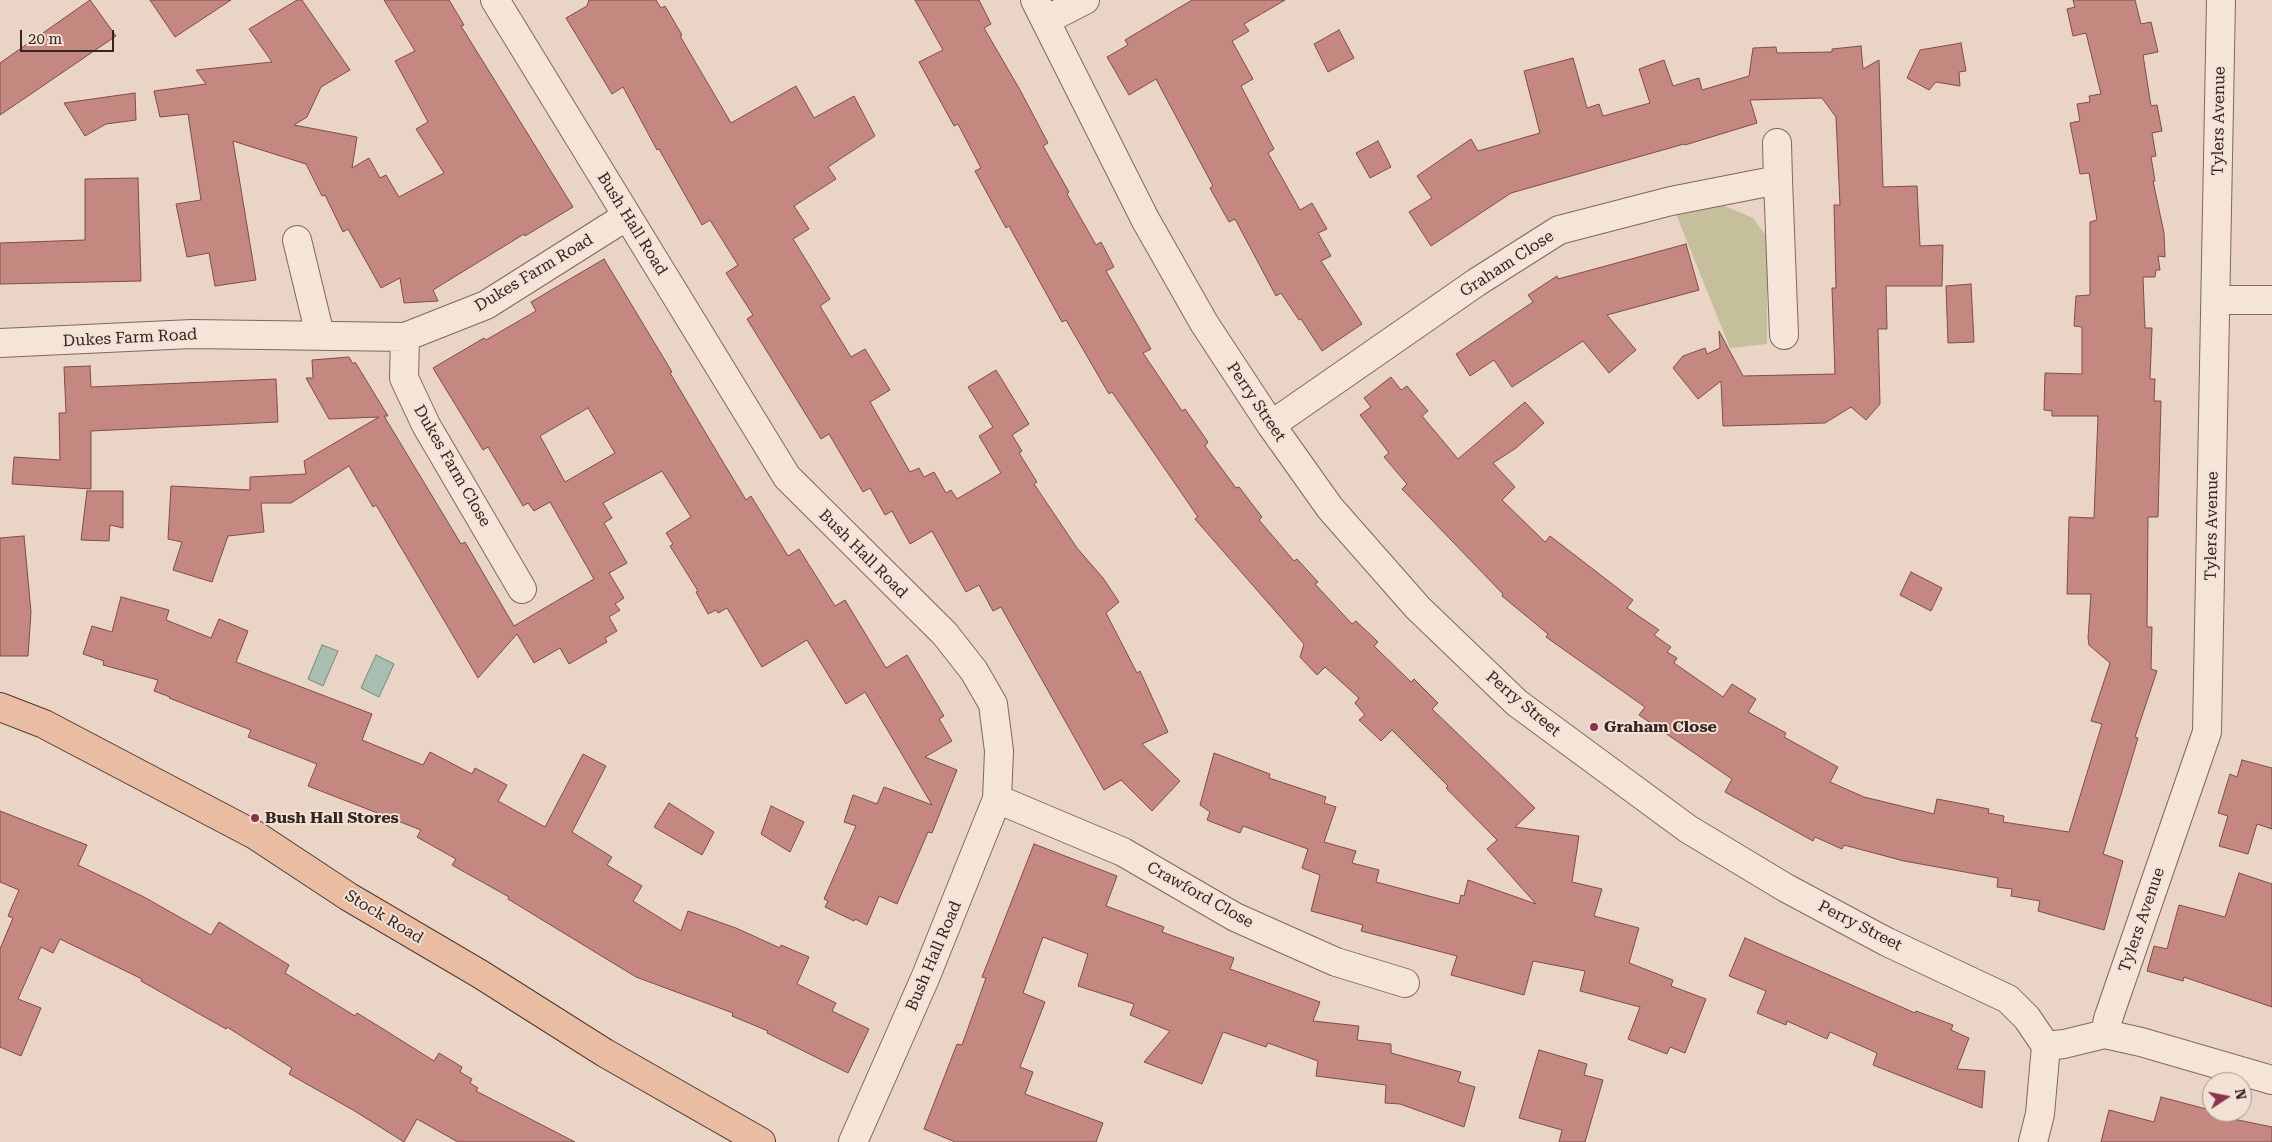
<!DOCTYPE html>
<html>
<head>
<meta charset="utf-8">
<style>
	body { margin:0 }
	#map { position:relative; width:2272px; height:1142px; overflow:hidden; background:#e9d4c6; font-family:"Roboto Serif",serif }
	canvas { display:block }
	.north { position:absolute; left:2202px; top:1072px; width:50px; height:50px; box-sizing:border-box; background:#f2e1d5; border:1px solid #a6958d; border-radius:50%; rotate:79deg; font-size:14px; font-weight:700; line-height:20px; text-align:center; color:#352420 }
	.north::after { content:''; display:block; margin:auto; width:18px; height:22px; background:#8c344f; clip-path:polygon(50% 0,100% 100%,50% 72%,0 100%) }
	.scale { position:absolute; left:20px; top:30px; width:94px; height:22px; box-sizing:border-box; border:2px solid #352420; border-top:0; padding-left:6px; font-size:15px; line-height:18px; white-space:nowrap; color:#352420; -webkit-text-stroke:4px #f2e1d5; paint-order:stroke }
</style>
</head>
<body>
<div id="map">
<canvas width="2272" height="1142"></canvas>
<div class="north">N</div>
<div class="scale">20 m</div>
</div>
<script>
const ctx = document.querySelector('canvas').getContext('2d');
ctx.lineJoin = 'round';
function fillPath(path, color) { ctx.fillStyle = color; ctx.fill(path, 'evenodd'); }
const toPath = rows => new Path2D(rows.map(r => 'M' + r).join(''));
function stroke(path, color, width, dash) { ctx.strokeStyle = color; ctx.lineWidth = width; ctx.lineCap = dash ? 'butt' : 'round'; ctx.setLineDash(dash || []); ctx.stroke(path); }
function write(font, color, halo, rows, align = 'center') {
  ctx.font = font + ' "Roboto Serif",serif'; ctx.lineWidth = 4; ctx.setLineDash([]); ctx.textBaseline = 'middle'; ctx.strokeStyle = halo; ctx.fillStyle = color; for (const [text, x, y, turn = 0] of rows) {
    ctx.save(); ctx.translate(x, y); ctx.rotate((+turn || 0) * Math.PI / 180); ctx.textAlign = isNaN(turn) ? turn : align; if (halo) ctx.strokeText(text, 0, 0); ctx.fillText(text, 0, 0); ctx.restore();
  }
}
fillPath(toPath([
	[1725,206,1753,218,1767,237,1767,344,1730,348,1676,214,1706,207]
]), '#c6bf9b');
const water = toPath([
	[322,645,338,651,323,686,308,679,322,645],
	[376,655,394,664,379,697,361,688,376,655]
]);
fillPath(water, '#a7beb0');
stroke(water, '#6f8b7b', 1);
const building = toPath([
	[90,0,116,36,0,115,0,63,90,0],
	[150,0,231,0,175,37,150,0],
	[297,0,302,0,350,70,321,87,307,117,294,125,357,137,352,168,369,158,380,178,386,175,399,197,444,173,416,129,428,122,395,61,415,51,384,0,449,0,464,25,461,26,573,207,525,236,524,234,433,290,438,301,404,303,400,278,381,288,348,229,343,232,325,195,322,196,306,164,233,141,256,280,215,286,209,253,187,257,176,204,201,200,188,114,160,117,154,91,206,84,196,70,272,62,249,29,297,0],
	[589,0,656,0,661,8,665,6,682,35,680,36,731,123,796,86,814,118,854,96,875,136,828,167,836,179,794,206,809,229,793,239,830,299,820,306,851,357,865,349,890,390,870,402,910,472,919,468,924,477,934,472,946,493,951,490,957,499,1001,473,979,436,993,427,968,387,996,370,1029,424,1012,435,1022,451,1019,453,1037,482,1034,484,1077,548,1103,578,1119,602,1106,613,1137,673,1140,671,1168,732,1142,744,1180,781,1152,811,1121,780,1104,790,1001,607,993,611,979,585,966,592,932,531,910,544,892,511,885,515,870,488,863,492,829,434,821,439,747,319,753,315,726,273,738,265,710,220,702,225,659,149,657,150,623,87,612,94,566,18,587,6,589,0],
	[915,0,979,0,991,24,984,28,1020,90,1048,143,1043,146,1069,192,1067,194,1096,245,1101,242,1114,267,1106,271,1151,349,1143,353,1182,411,1185,409,1208,442,1205,446,1236,488,1239,487,1262,517,1259,520,1294,561,1297,559,1318,582,1315,584,1352,624,1356,621,1378,642,1374,646,1411,682,1414,679,1438,703,1432,709,1535,808,1515,827,1579,836,1572,882,1602,889,1594,916,1639,928,1629,963,1673,980,1671,986,1706,999,1685,1053,1670,1047,1667,1054,1628,1039,1640,1007,1580,991,1585,971,1533,961,1524,995,1451,975,1457,956,1361,931,1363,925,1311,911,1320,875,1302,868,1308,849,1243,826,1240,833,1207,820,1210,812,1200,805,1214,753,1270,774,1269,778,1326,797,1324,803,1336,807,1324,842,1356,851,1352,863,1379,870,1376,882,1459,904,1461,895,1464,896,1468,880,1536,904,1487,849,1497,840,1446,788,1448,786,1392,730,1381,741,1359,720,1365,715,1355,703,1359,698,1325,667,1317,675,1300,657,1304,644,1195,519,1198,517,1112,392,1109,394,1066,320,1062,322,1009,226,1006,228,975,171,981,168,958,124,954,126,919,62,943,50,915,0],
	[1192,0,1285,0,1244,24,1249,31,1232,41,1253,79,1241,86,1274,149,1268,153,1300,210,1312,203,1327,229,1318,233,1331,256,1321,261,1362,324,1322,351,1301,319,1299,320,1281,293,1276,296,1235,219,1229,222,1210,188,1213,186,1156,79,1129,95,1107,57,1128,45,1125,40,1192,0],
	[2073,0,2135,0,2141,24,2151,22,2158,52,2143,55,2151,106,2157,105,2162,131,2152,133,2156,156,2151,157,2155,181,2153,181,2164,233,2165,257,2158,256,2160,270,2156,270,2155,277,2143,277,2145,328,2152,328,2150,379,2155,379,2154,401,2161,401,2158,517,2148,517,2147,627,2152,627,2151,669,2157,671,2135,737,2138,738,2103,854,2123,861,2104,930,2038,911,2040,901,2011,896,2012,889,1997,887,1998,878,1904,861,1844,845,1842,849,1815,837,1813,841,1725,792,1732,779,1639,715,1645,707,1546,637,1548,634,1502,596,1503,594,1402,489,1407,484,1384,457,1389,453,1360,415,1371,407,1364,398,1391,377,1401,390,1407,386,1428,411,1422,416,1458,459,1525,402,1544,423,1516,448,1493,463,1515,487,1502,500,1545,542,1550,536,1633,600,1627,608,1659,630,1654,635,1671,647,1667,652,1677,658,1674,663,1723,697,1732,684,1756,699,1748,712,1786,733,1784,737,1838,767,1830,782,1864,797,1934,814,1937,799,1989,809,1988,813,2004,816,2003,822,2069,832,2102,724,2091,721,2110,663,2089,645,2088,638,2091,594,2067,594,2069,517,2094,518,2098,416,2052,416,2052,411,2044,410,2045,373,2082,374,2082,327,2074,326,2076,296,2090,295,2090,222,2097,220,2089,173,2080,174,2070,123,2080,121,2077,104,2090,102,2089,96,2101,94,2086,33,2073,36,2067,9,2075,7,2073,0],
	[1339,30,1354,58,1328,72,1314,44,1339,30],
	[1961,43,1966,71,1959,72,1960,86,1936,82,1929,90,1907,78,1920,50,1961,43],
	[1861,46,1863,69,1879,60,1883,187,1917,186,1920,246,1943,245,1942,286,1886,286,1887,329,1878,329,1880,404,1866,420,1851,407,1825,423,1723,426,1721,381,1698,399,1673,368,1683,356,1705,348,1707,354,1720,348,1719,331,1743,376,1835,374,1832,288,1836,288,1834,205,1840,205,1836,117,1822,98,1750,100,1757,123,1685,145,1684,144,1511,193,1431,246,1409,212,1432,198,1417,176,1471,139,1478,151,1540,133,1524,71,1573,58,1587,108,1599,104,1603,116,1650,103,1639,69,1664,60,1673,86,1699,78,1702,90,1749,76,1753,48,1776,47,1777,53,1832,52,1832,49,1861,46],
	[135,93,136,120,106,124,85,136,64,103,135,93],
	[1378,141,1391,167,1370,178,1356,153,1378,141],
	[138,178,141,281,0,284,0,243,85,240,85,179,138,178],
	[1686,244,1699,290,1607,315,1636,350,1609,373,1583,341,1512,387,1494,360,1470,376,1456,354,1533,302,1528,295,1557,276,1558,279,1686,244],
	[604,259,672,372,670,373,720,457,746,500,751,496,788,556,799,549,835,606,845,600,886,668,907,655,944,716,939,719,952,741,925,757,957,770,932,833,928,832,897,904,879,896,867,925,855,919,854,921,825,907,828,901,824,899,856,826,844,822,853,795,877,804,884,787,932,805,865,692,846,704,807,640,762,667,727,608,718,613,716,610,708,614,696,592,698,591,670,546,673,544,666,533,691,517,662,471,603,503,612,518,604,523,627,563,609,573,624,598,615,604,620,610,609,617,617,631,605,638,607,642,569,664,560,648,534,663,517,634,478,678,376,505,373,507,349,466,291,503,261,503,264,532,228,536,212,582,173,570,182,542,168,539,171,486,250,490,250,477,306,474,304,461,379,417,329,419,306,378,313,378,312,360,349,357,353,364,355,362,388,416,384,416,461,544,465,542,514,626,594,579,550,502,534,511,528,503,523,506,488,447,483,450,433,368,484,338,486,340,536,311,531,302,604,259],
	[588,408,615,453,565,482,540,436,588,408],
	[1971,284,1974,342,1948,343,1946,286,1971,284],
	[90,366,91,387,276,379,278,422,91,431,91,489,12,484,14,457,60,460,59,413,66,413,64,367,90,366],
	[87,491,123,491,123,528,110,525,109,541,81,540,87,491],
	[24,536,31,612,28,656,0,656,0,538,24,536],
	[1911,572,1942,588,1931,611,1900,595,1911,572],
	[121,597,169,610,166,620,211,638,219,619,248,631,236,662,372,714,362,740,423,765,430,752,472,774,475,768,507,785,498,801,545,827,583,754,606,766,572,832,612,857,607,865,642,886,633,901,681,931,688,911,736,928,780,948,781,945,809,957,797,984,836,1003,832,1011,869,1029,848,1073,767,1033,768,1031,732,1016,733,1013,636,977,508,899,509,897,452,865,456,859,417,837,421,830,308,786,317,764,248,737,251,730,169,698,170,697,154,691,158,680,103,665,104,661,83,654,92,626,112,632,121,597],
	[2242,760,2272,768,2272,829,2257,824,2248,854,2219,846,2228,816,2218,813,2230,774,2237,777,2242,760],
	[669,803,714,832,702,855,654,827,669,803],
	[771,806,804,822,790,852,761,834,771,806],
	[0,811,87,845,78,865,144,897,211,935,219,922,289,965,285,973,355,1016,357,1013,380,1027,434,1061,439,1053,462,1067,460,1072,472,1079,470,1083,478,1088,476,1091,575,1142,458,1142,417,1119,404,1142,353,1110,289,1074,292,1068,227,1027,226,1029,141,981,142,979,60,939,53,953,41,947,18,999,41,1008,21,1056,0,1047,0,949,13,918,8,916,19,890,0,882,0,811],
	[1034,844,1117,876,1106,906,1164,927,1162,932,1234,958,1230,969,1320,1002,1313,1021,1359,1026,1357,1040,1391,1044,1391,1053,1461,1072,1458,1082,1475,1087,1464,1127,1400,1104,1385,1103,1386,1085,1316,1076,1318,1061,1268,1043,1266,1047,1223,1032,1202,1084,1144,1062,1170,1031,1130,1015,1134,1004,1078,986,1088,954,1043,937,1023,993,1045,1002,1020,1067,1033,1072,1025,1094,1103,1123,1096,1142,955,1142,924,1129,957,1044,962,1045,986,978,982,977,1034,844],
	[2239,873,2272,884,2272,1007,2184,977,2183,981,2147,971,2154,946,2167,949,2179,905,2225,917,2239,873],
	[1745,938,1915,1013,1916,1011,1953,1025,1951,1030,1969,1038,1957,1069,1985,1071,1982,1108,1873,1065,1877,1053,1830,1032,1827,1039,1787,1021,1786,1025,1757,1013,1766,991,1729,976,1745,938],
	[1539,1050,1587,1064,1584,1075,1603,1080,1585,1142,1559,1142,1562,1130,1519,1118,1539,1050],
	[2161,1097,2210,1110,2209,1114,2272,1127,2272,1142,2101,1142,2109,1110,2154,1122,2161,1097]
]);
fillPath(building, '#c48880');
stroke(building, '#7f4c46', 1);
const minor = toPath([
	[495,0,787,477,945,634,974,671,993,704,999,751,997,799,926,976,853,1142],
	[1035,0,1145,219,1204,323,1271,425,1330,508,1418,608,1517,703,1688,829,1786,888,1887,942,2008,999,2027,1018,2046,1046],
	[1046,20,1085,0],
	[1777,143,1778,180],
	[297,240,320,335],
	[2216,300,2272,300],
	[405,337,404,378,426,425,522,589],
	[0,343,192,334,405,337,486,305,627,216],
	[1271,425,1477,282,1559,230,1671,201,1778,180,1784,335],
	[997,799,1123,852,1235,917,1336,962,1405,983],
	[2105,1034,2108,1019,2207,732,2221,0],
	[2046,1046,2064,1044,2105,1034,2141,1042,2272,1080],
	[2033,1142,2040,1114,2046,1046]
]);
const major = toPath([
	[0,707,44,724,255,835,349,897,480,974,605,1053,761,1142]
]);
stroke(minor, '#83665e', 30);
stroke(major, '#513731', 30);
stroke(minor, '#f5e4d8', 28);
stroke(major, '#e9bda2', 28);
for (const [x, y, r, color] of [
	[1594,727,5,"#8c344f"],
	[255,818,5,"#8c344f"]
]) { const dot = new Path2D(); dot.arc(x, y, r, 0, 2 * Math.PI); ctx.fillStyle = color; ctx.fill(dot); stroke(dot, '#f2e1d5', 2); }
write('16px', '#352420', '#f2e1d5', [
	["Tylers Avenue",2219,121,-89],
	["Bush Hall Road",632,224,58],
	["Graham Close",1507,264,-33],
	["Dukes Farm Road",534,273,-31],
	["Dukes Farm Road",130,338,-3],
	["Perry Street",1256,402,56],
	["Dukes Farm Close",452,466,60],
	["Tylers Avenue",2212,526,-89],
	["Bush Hall Road",863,554,45],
	["Perry Street",1523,704,40],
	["Crawford Close",1200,895,29],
	["Stock Road",384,917,31],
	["Tylers Avenue",2142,920,-71],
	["Perry Street",1860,926,27],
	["Bush Hall Road",934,956,-67]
]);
write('bold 16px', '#352420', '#f2e1d5', [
	["Graham Close",1604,727],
	["Bush Hall Stores",265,818]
], 'left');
</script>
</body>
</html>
